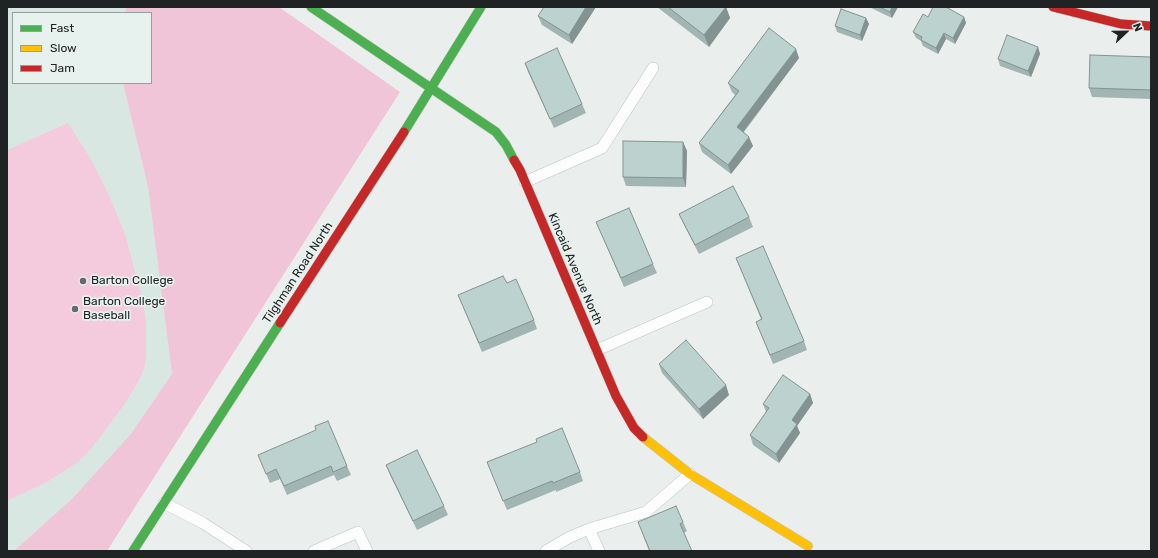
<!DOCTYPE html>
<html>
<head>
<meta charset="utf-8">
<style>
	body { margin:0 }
	#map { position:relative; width:1158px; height:558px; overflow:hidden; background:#eaefee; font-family:Rubik,sans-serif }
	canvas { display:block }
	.frame { position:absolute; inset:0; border:8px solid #202323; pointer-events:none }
	.legend { position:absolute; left:12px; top:12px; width:140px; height:72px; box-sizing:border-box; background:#e7f2ef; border:1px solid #979f9d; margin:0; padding:5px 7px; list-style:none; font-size:12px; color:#202323 }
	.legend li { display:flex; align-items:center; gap:8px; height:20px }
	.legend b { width:20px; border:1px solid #979f9d }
	.north { position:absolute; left:1106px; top:12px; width:40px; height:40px; -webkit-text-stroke:3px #e7f2ef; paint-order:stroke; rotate:68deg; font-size:11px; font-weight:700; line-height:16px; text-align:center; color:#202323 }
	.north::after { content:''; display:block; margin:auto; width:14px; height:18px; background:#202323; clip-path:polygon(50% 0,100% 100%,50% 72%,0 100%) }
</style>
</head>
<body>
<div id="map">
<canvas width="1158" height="558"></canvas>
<div class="frame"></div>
<ul class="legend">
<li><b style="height:5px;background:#4caf50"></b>Fast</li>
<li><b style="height:5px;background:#ffc107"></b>Slow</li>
<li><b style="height:5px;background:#c62828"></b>Jam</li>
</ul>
<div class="north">N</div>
</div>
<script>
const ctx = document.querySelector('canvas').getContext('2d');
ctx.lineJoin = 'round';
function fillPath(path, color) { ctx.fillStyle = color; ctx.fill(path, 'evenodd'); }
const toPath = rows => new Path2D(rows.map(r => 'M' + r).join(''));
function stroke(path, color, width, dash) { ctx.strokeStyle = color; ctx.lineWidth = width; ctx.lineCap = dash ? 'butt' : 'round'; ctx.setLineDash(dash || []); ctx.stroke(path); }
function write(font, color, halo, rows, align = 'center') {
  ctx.font = font + ' Rubik,sans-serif'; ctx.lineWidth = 3.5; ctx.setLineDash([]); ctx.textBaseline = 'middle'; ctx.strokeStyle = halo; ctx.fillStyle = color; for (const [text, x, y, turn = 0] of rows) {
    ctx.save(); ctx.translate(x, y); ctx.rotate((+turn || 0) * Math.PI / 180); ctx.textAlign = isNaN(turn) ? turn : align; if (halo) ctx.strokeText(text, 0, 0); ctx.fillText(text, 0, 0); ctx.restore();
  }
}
fillPath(toPath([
	[7,7,127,7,124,13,13,13,13,83,123,83,148,187,172,374,88,551,7,551]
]), '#d9e7e3');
fillPath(toPath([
	[68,123,92,161,107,191,125,234,142,298,146,321,146,357,144,369,138,382,124,405,91,449,78,462,47,482,7,501,7,150]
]), '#f4cbdc');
fillPath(toPath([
	[127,7,279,7,400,92,107,551,14,551,72,499,131,434,172,374,148,187,123,83,151,83,151,13,124,13]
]), '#f1c5d8');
const lane = toPath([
	[525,182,602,148,653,68],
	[597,350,707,302],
	[164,503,203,523,246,551],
	[589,529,599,551],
	[314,551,358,532,367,551],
	[546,551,570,537,589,529,646,512,690,474]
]);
const fast = toPath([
	[311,7,496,132,506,145,514,160],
	[404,132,481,7],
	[133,551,280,323]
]);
const slow = toPath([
	[643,437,690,474,808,546]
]);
const jam = toPath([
	[1053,7,1121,24,1151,26],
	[514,160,520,170,616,396,634,428,643,437],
	[280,323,404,132]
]);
stroke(lane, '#bec2c1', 12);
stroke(fast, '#bec2c1', 10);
stroke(slow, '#bec2c1', 10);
stroke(jam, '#bec2c1', 10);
stroke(lane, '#fcfdfc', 11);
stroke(fast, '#4caf50', 9);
stroke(slow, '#ffc107', 9);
stroke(jam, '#c62828', 9);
fillPath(toPath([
	[596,7,572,44,542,25,538,16],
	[657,7,726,7,730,18,709,47],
	[869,7,898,7,892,18],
	[928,17,964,17,966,23,955,44,946,39,938,54,923,46,921,41,916,38,913,32],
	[866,18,869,24,862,41,837,32,835,26],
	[1038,47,1040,54,1031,77,1000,66,998,59],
	[1151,57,1151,99,1092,97,1089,88],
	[799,58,744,132,753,146,731,174,702,152,699,143,735,95,732,92,728,83],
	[525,63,582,104,586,113,554,128,528,72],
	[683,142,687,151,686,187,626,186,623,177],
	[679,214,749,217,753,227,699,254,683,223],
	[596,222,653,264,657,273,624,287,600,231],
	[736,258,804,341,807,350,773,364,756,322,761,319],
	[507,283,534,320,537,329,482,352,458,295],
	[659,364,729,395,703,419,662,373],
	[810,394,813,403,797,426,800,433,779,463,753,445,750,435,766,412,763,404],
	[258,455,347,466,351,475,337,481,334,475,287,495,280,479,270,483],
	[487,462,580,472,583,481,556,492,556,490,507,510],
	[386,465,444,506,448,515,417,530,390,475],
	[638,522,683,522,687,531,684,533,692,551,649,551]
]), '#a1b5b2');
fillPath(toPath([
	[586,7,596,7,572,44,569,35],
	[726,7,730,18,709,47,704,35],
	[892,7,898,7,892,18,890,12],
	[964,17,966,23,955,44,953,38],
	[866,18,869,24,862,41,860,35],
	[944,33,946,39,938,54,936,48],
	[1038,47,1040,54,1031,77,1028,71],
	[796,49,799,58,740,136,737,127],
	[749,137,753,146,731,174,728,165],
	[683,142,687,151,686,187,683,178],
	[726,385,729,395,703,419,699,409],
	[810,394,813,403,797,426,800,433,779,463,776,454,792,420]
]), '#839391');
const building = toPath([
	[544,7,586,7,569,35,538,16,544,7],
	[668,7,726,7,704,35,668,7],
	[880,7,892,7,890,12,880,7],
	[933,7,946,7,964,17,953,38,944,33,936,48,921,40,922,37,913,32,923,14,928,17,933,7],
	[841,9,866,18,860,35,835,26,841,9],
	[769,28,796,49,737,127,749,137,728,165,699,143,739,91,728,83,769,28],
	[1007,35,1038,47,1028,71,998,59,1007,35],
	[557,48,582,104,550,119,525,63,557,48],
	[1090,55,1151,57,1151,90,1089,88,1090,55],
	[623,141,683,142,683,178,623,177,623,141],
	[733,186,749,217,695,245,679,214,733,186],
	[629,208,653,264,621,278,596,222,629,208],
	[763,246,804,341,770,355,756,322,762,319,736,258,763,246],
	[503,276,507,283,516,279,534,320,479,343,458,295,503,276],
	[686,340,726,385,699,409,659,364,686,340],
	[783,375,810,394,792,420,797,424,776,454,750,435,769,408,763,404,783,375],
	[328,421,347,466,333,472,331,466,284,486,276,469,266,474,258,455,316,430,315,426,328,421],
	[562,428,580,472,553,483,552,481,503,501,487,462,537,442,536,439,562,428],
	[417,450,444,506,413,521,386,465,417,450],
	[676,506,683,522,680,524,692,551,650,551,638,522,676,506]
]);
fillPath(building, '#bbd2cf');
stroke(building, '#839391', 1);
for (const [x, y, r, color] of [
	[83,281,4,"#676a6a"],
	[75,309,4,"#676a6a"]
]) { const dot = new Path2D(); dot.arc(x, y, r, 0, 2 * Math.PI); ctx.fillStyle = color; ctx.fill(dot); stroke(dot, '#e7f2ef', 1.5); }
write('12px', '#202323', '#e7f2ef', [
	["Kincaid Avenue North",575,269,67],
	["Tilghman Road North",298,273,-57]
]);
write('12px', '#202323', '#e7f2ef', [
	["Barton College",91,281],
	["Barton College",83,302],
	["Baseball",83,316]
], 'left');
</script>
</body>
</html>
